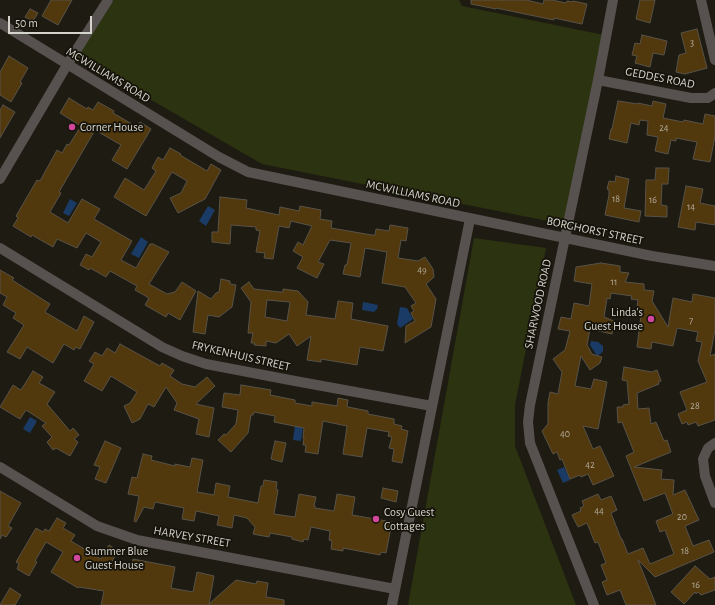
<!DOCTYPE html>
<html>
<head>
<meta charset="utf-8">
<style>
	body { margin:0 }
	#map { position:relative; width:715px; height:605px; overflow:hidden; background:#1e1c12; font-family:"Alegreya Sans",sans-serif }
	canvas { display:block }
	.scale { position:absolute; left:8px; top:16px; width:84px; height:18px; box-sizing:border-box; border:2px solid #d4d3cc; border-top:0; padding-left:5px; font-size:12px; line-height:14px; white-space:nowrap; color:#d4d3cc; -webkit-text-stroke:3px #15130a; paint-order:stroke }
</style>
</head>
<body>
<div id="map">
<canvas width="715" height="605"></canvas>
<div class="scale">50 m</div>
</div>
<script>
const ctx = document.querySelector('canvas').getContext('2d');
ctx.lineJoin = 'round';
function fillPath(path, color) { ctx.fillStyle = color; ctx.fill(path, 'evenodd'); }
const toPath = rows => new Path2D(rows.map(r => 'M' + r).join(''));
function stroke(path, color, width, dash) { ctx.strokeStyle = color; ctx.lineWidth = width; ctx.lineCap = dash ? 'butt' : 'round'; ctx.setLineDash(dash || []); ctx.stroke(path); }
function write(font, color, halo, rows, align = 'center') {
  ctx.font = font + ' "Alegreya Sans",sans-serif'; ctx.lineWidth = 3.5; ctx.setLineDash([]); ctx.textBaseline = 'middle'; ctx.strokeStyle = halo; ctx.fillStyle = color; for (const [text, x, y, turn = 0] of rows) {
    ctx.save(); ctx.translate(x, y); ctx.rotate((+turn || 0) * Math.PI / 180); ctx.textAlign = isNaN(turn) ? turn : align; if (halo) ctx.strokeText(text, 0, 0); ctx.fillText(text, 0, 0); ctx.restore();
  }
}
fillPath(toPath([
	[114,0,459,0,462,6,604,35,569,212,563,219,553,222,262,164,77,57],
	[474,238,546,248,515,405,515,446,576,605,408,605]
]), '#2c3310');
fillPath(toPath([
	[70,199,77,203,69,216,63,213],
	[208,206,215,210,206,226,199,221],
	[141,237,148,242,139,258,131,254],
	[363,302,378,305,377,309,374,312,362,310],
	[400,307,407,308,413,319,400,328,397,324],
	[591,341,598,342,603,346,603,352,597,356,590,345],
	[30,417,37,421,30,433,23,429],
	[295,425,303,426,301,441,293,440],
	[564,467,570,480,563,483,557,470]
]), '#193b65');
const building = toPath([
	[51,0,72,0,58,25,42,16,51,0],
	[471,0,526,0,543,4,544,0,552,0,566,3,567,1,573,2,573,1,587,4,582,24,554,18,554,20,496,8,496,9,471,4,471,0],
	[640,0,655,0,650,23,636,19,640,0],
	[30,9,38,13,33,21,25,17,30,9],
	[697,29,707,68,685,74,676,72,679,55,686,53,681,33,697,29],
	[642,35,667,41,664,55,653,53,650,67,635,63,637,56,632,55,635,43,640,44,642,35],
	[9,56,28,68,20,82,22,83,11,102,0,95,0,72,9,56],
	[69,98,87,109,88,107,93,110,98,102,114,111,113,113,137,127,140,122,151,129,127,169,112,160,121,145,95,130,59,192,61,193,50,212,68,223,82,199,100,209,94,219,132,241,121,260,136,268,150,244,153,244,169,252,149,284,167,294,175,292,182,282,196,291,180,320,168,313,166,317,145,305,149,298,135,290,137,286,110,271,106,277,90,268,89,270,80,265,86,254,92,257,101,242,86,233,77,248,57,239,53,247,32,235,31,237,13,226,18,218,16,216,37,180,40,181,57,150,62,153,67,144,69,145,81,126,60,113,69,98],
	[618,101,638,104,638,103,652,106,653,101,666,104,663,118,683,122,684,120,703,124,705,114,715,116,715,136,710,162,693,159,697,142,676,138,676,141,671,140,668,154,655,151,658,137,647,135,648,121,640,120,639,125,631,123,627,143,609,139,611,129,612,129,618,101],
	[3,105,15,112,0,138,0,110,3,105],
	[170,148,181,154,180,155,207,171,211,164,221,170,205,199,178,213,170,198,181,193,187,181,172,172,146,216,114,197,125,178,144,190,156,171,152,168,158,157,163,160,170,148],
	[656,168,669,168,668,184,662,184,661,205,667,206,667,217,645,216,646,180,655,180,656,168],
	[616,176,629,179,624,208,641,211,639,222,605,215,609,195,609,190,607,189,609,181,615,182,616,176],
	[686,186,703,189,700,203,715,206,715,225,696,222,695,230,678,227,686,186],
	[220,197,247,200,246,208,279,215,280,207,299,211,300,206,321,210,320,219,332,221,331,228,372,235,375,235,376,229,389,231,390,225,408,228,406,241,401,240,398,258,418,261,425,257,433,269,434,277,426,284,436,299,431,327,405,343,406,326,415,321,411,313,414,311,411,306,416,303,405,287,382,283,387,252,365,248,360,277,343,274,345,265,347,265,351,243,330,240,318,262,324,264,317,278,297,268,303,257,293,251,298,242,303,245,312,226,291,221,289,228,279,226,273,259,264,258,265,253,256,252,260,231,256,230,256,227,231,225,230,244,212,242,212,232,218,232,220,197],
	[601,263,620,266,620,272,629,273,625,282,644,284,644,290,654,291,652,301,668,327,673,298,692,302,693,294,715,298,715,330,710,356,715,354,715,420,698,426,696,422,688,425,687,422,682,424,678,414,687,410,680,392,707,382,698,361,702,342,696,341,698,332,677,328,673,346,652,342,651,349,637,347,641,315,636,315,638,300,631,299,632,296,611,293,610,299,607,298,604,317,614,321,612,334,590,329,587,345,592,354,602,357,600,363,590,370,581,356,575,386,591,389,594,379,607,382,598,429,583,426,593,449,600,446,614,476,593,485,588,474,581,477,580,475,570,479,562,459,560,460,557,452,553,454,542,431,548,424,548,403,550,392,558,394,562,372,553,359,565,350,570,331,558,329,561,317,571,319,574,303,589,306,592,284,574,281,576,267,601,263],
	[0,270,14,278,12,280,50,304,45,312,77,331,84,316,94,322,80,349,76,347,74,350,64,344,53,363,27,347,20,359,7,352,24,325,13,318,16,313,3,305,7,297,0,293,0,270],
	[221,279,230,281,230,284,236,285,232,307,219,317,208,315,205,334,193,332,198,291,211,299,216,293,219,292,221,279],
	[249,282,254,289,280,292,283,292,283,289,298,291,308,302,306,315,335,319,338,301,353,303,351,319,388,326,383,351,360,347,357,365,321,359,321,362,307,360,311,336,297,346,289,334,276,343,266,341,266,346,254,345,255,343,251,343,253,333,248,333,251,302,241,288,249,282],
	[267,300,290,302,287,321,265,317,267,300],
	[120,344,160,366,162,363,174,370,170,376,182,384,195,387,207,377,215,386,196,404,214,408,209,437,196,434,199,419,174,410,177,403,166,387,154,407,148,404,140,419,132,423,124,406,130,403,137,392,111,376,102,391,84,381,94,364,89,361,95,352,102,356,107,348,115,353,120,344],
	[624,367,652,372,657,370,661,381,658,382,659,384,637,393,638,409,649,408,651,424,656,422,664,441,667,440,671,452,634,467,662,470,661,479,674,480,673,495,685,490,699,520,685,526,693,546,709,540,714,552,655,577,638,560,656,605,626,605,620,590,607,595,602,582,607,580,601,565,606,563,598,542,595,543,587,523,578,527,572,515,581,511,580,508,584,506,582,501,598,494,601,500,611,496,617,510,611,513,621,539,622,539,628,554,643,548,650,564,674,554,665,530,660,532,656,521,673,514,665,493,644,501,626,456,634,452,622,422,618,423,617,407,623,407,623,405,629,404,627,381,622,380,624,367],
	[33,371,43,377,39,383,55,392,47,404,70,431,73,428,79,435,74,439,78,442,70,456,56,448,53,450,47,442,52,437,42,426,46,423,26,410,20,419,0,407,13,385,21,390,33,371],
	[241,385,271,390,270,395,295,400,295,403,312,406,312,402,337,406,338,398,348,400,347,406,348,407,368,411,368,414,394,419,394,424,402,426,401,429,408,431,402,463,392,461,394,449,389,448,392,437,388,436,389,432,367,428,362,457,343,454,347,426,323,421,318,454,305,452,306,445,303,445,304,438,303,438,304,428,274,422,275,416,254,412,253,415,251,415,248,433,231,452,218,440,224,434,226,435,236,424,238,410,222,407,224,393,240,395,241,385],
	[105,441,121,448,106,483,95,479,100,467,94,465,105,441],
	[275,441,286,443,282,462,271,459,275,441],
	[143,454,152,456,151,460,175,466,175,464,190,467,192,458,203,460,197,492,214,495,216,483,230,486,228,497,258,503,261,486,263,486,264,480,277,482,276,489,278,490,274,514,295,517,299,494,316,497,314,506,315,506,315,508,334,511,337,494,355,497,352,515,392,522,386,553,381,552,380,555,343,548,343,551,331,549,332,541,329,540,330,531,311,527,308,540,304,539,303,542,292,539,292,537,270,533,269,537,253,534,255,527,247,518,234,515,232,528,217,525,219,516,196,511,194,521,182,519,184,508,155,502,153,509,144,507,136,522,134,521,139,496,128,494,132,477,137,478,143,454],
	[383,488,398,491,396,502,381,498,383,488],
	[0,491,21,503,8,526,12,528,6,537,2,535,0,539,0,491],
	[57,518,66,523,63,528,75,535,71,541,101,559,109,545,118,551,111,563,131,567,133,559,175,567,171,588,193,592,197,572,214,576,209,604,236,580,256,584,257,581,268,583,266,597,284,600,284,605,101,605,104,591,79,587,78,588,51,572,63,552,46,542,35,561,37,562,29,576,17,569,19,564,16,562,36,528,43,532,45,529,49,531,57,518],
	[695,566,710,579,715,577,715,590,701,595,698,592,696,594,695,592,684,604,671,592,695,566],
	[10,588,21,595,15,605,0,605,10,588]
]);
fillPath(building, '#51380d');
stroke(building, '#595248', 1);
stroke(toPath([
	[701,0,715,60],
	[0,23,219,157,248,172,652,256,715,266],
	[598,80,691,98,708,98,715,93],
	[0,179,67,65,108,0],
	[0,248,162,347,182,356,206,364,295,381,432,406],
	[715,443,708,448,703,459,705,476,715,503],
	[0,467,97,526,137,540,395,589],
	[392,605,470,219],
	[594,605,530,443,528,422,530,405,598,80,613,0]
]), '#575150', 10);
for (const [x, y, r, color] of [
	[72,127,4,"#d1479c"],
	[651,319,4,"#d1479c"],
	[376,519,4,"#d1479c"],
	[77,558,4,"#d1479c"]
]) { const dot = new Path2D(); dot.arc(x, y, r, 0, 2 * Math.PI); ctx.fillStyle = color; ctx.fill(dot); stroke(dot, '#15130a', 1.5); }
write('10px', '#b3ac9c', null, [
	["3",692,43],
	["24",664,128],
	["18",616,199],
	["16",653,200],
	["14",691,207],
	["49",422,270],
	["11",614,282],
	["7",691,321],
	["28",695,406],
	["40",565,434],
	["42",590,465],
	["44",599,511],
	["20",682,517],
	["18",685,551],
	["16",696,585]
]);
write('12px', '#d4d3cc', '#15130a', [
	["MCWILLIAMS ROAD",108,75,31],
	["GEDDES ROAD",660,78,11],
	["MCWILLIAMS ROAD",413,194,12],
	["BORGHORST STREET",595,231,12],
	["SHARWOOD ROAD",538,304,-78],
	["FRYKENHUIS STREET",241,356,13],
	["HARVEY STREET",192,537,10]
]);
write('12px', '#d4d3cc', '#15130a', [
	["Corner House",80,127],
	["Linda’s",643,312,"right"],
	["Guest House",643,326,"right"],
	["Cosy Guest",384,512],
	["Cottages",384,526],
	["Summer Blue",85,551],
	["Guest House",85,565]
], 'left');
</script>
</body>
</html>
